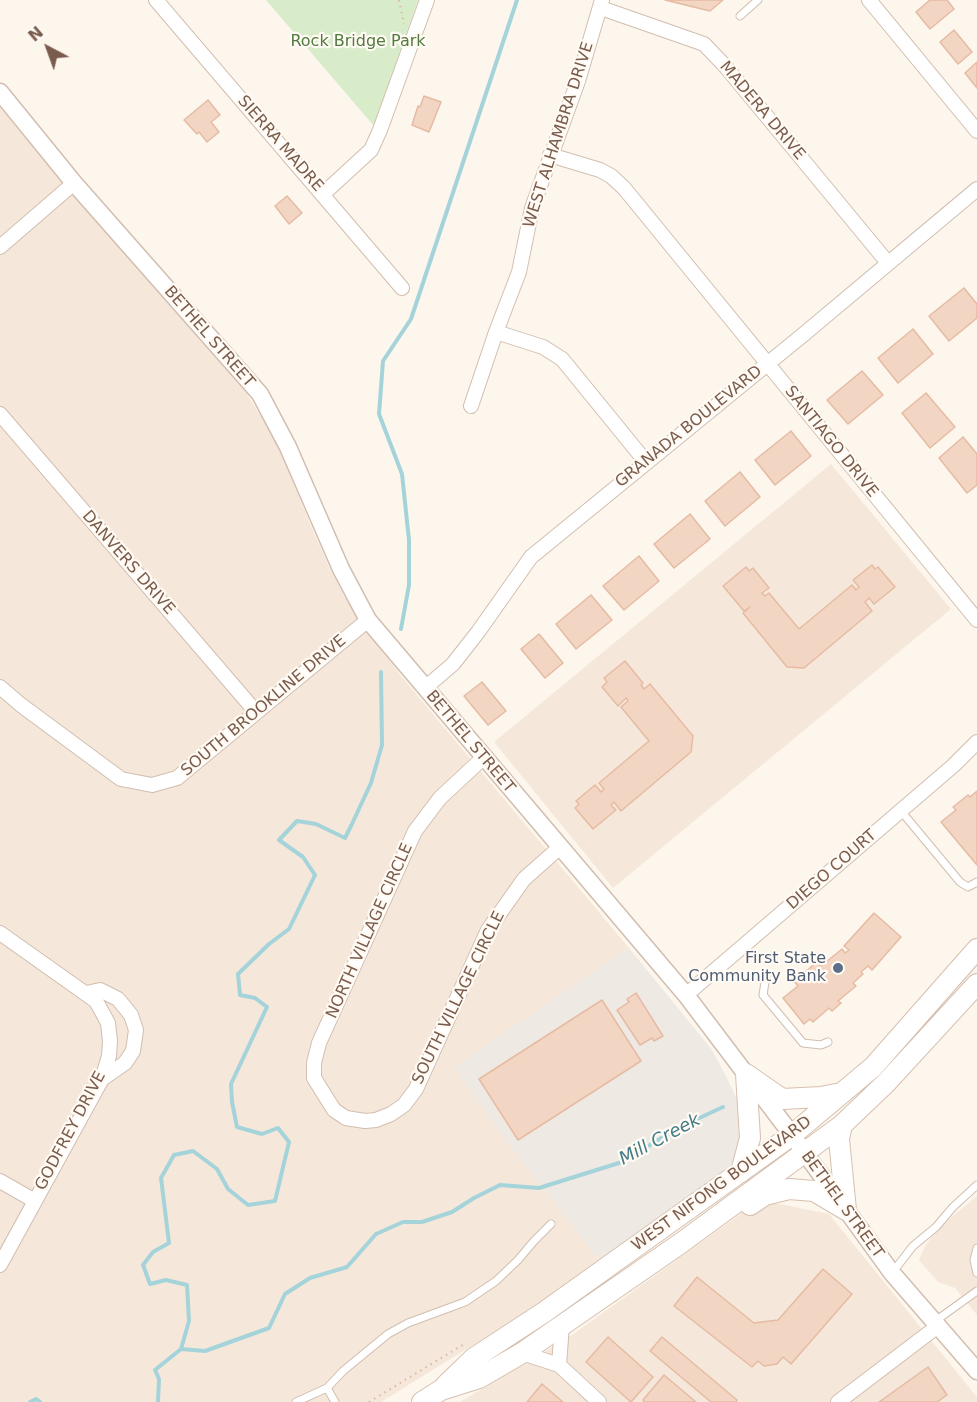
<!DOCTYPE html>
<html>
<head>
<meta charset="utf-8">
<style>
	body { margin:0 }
	#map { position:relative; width:977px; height:1402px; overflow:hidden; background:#fdf6ec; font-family:"DejaVu Sans",sans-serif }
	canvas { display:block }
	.north { position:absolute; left:18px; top:18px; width:60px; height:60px; -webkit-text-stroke:4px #fffaf3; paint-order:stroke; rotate:319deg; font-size:16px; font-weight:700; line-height:24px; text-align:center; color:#7a5c4d }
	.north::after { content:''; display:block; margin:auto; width:21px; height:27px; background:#7a5c4d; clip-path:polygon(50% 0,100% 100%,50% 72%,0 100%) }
</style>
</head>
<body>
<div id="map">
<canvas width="977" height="1402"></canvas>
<div class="north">N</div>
</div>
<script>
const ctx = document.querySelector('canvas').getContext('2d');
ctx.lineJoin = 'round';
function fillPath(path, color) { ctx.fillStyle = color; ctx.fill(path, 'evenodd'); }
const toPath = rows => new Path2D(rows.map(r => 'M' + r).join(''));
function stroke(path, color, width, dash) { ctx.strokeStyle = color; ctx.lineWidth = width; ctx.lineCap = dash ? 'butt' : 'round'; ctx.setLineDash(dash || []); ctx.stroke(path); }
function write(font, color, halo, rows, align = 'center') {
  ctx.font = font + ' "DejaVu Sans",sans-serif'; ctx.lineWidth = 4.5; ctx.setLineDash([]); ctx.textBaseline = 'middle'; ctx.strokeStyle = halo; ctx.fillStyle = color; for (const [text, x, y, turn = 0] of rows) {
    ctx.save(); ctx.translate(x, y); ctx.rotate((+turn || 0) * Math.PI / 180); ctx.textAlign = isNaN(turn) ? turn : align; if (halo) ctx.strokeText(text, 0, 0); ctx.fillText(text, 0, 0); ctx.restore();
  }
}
fillPath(toPath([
	[0,103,241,385,276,440,308,519,329,567,344,596,401,676,629,948,454,1067,502,1135,599,1260,528,1311,381,1402,0,1402],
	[831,464,951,609,613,888,494,742],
	[977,1196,977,1315,955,1288,938,1282,919,1260,925,1246,940,1227],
	[760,1200,829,1214,977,1397,977,1402,460,1402,572,1335]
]), '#f5e8da');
fillPath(toPath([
	[629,948,712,1050,726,1076,741,1108,741,1154,732,1164,599,1260,502,1135,454,1067]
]), '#efe9e4');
fillPath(toPath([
	[266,0,418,0,374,126]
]), '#d8ecc9');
stroke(toPath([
	[401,629,409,585,409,540,402,474,379,414,383,361,411,319,517,0],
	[181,1349,189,1321,187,1285,166,1280,150,1284,143,1265,153,1252,169,1243,161,1178,174,1155,193,1151,217,1169,228,1189,248,1205,275,1201,289,1142,278,1128,262,1134,237,1127,232,1102,231,1084,267,1007,255,998,240,995,238,974,269,944,289,929,315,875,303,857,279,840,297,821,316,824,345,838,351,826,371,783,382,745,381,672],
	[30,1402,36,1399,40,1402],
	[158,1402,159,1379,155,1370,181,1349,205,1351,269,1328,285,1294,310,1278,347,1267,376,1234,403,1222,422,1222,452,1212,474,1198,500,1185,539,1188,622,1162,678,1128,723,1107]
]), '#a5d3da', 4);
const building = toPath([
	[665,0,723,0,710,11,665,0],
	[930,0,947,0,954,9,930,29,916,12,930,0],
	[954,30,972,52,958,64,940,42,954,30],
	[977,62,977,88,965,73,977,62],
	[424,96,441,102,429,132,412,125,418,106,420,107,424,96],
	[208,100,220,115,211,122,219,132,207,142,199,132,197,134,184,120,208,100],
	[287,196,302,213,289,224,275,206,287,196],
	[964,288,977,304,977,318,949,341,929,316,964,288],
	[913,329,933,354,898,383,878,358,913,329],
	[862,371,883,395,848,424,827,400,862,371],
	[926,393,955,427,930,448,902,413,926,393],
	[791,431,811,456,775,485,755,460,791,431],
	[963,437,977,454,977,485,967,493,939,458,963,437],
	[740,472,760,497,725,526,705,501,740,472],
	[690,514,710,539,674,568,654,544,690,514],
	[639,556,659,581,624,610,603,586,639,556],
	[872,565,875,569,878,567,895,587,874,604,869,598,865,602,872,611,804,668,787,667,743,613,750,607,744,611,723,586,746,567,749,571,753,568,769,588,762,593,765,596,769,593,799,629,852,585,856,590,859,587,853,580,872,565],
	[591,595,612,620,576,649,556,624,591,595],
	[539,634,563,663,545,678,521,649,539,634],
	[625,661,643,683,641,685,644,689,650,684,693,736,691,752,621,811,614,802,611,805,616,810,593,829,575,808,579,804,576,801,595,785,601,792,604,789,599,783,649,741,621,707,628,701,626,698,618,706,602,687,607,682,604,678,625,661],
	[482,682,506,711,488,725,464,696,482,682],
	[977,791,977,865,941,822,956,810,953,807,968,795,970,797,977,791],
	[874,913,901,937,872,970,868,966,861,972,863,974,853,983,856,986,838,1001,841,1003,832,1011,829,1008,813,1022,810,1019,804,1024,783,998,798,986,794,981,817,962,821,966,842,949,845,953,849,950,844,946,874,913],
	[636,993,663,1036,654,1041,652,1038,640,1045,617,1010,629,1002,627,999,636,993],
	[602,1000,641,1061,518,1140,479,1079,602,1000],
	[823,1269,852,1294,791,1364,783,1357,777,1364,764,1366,758,1361,752,1367,674,1306,697,1277,754,1323,778,1320,823,1269],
	[608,1337,653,1377,631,1402,586,1362,608,1337],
	[662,1337,737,1400,736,1402,711,1402,650,1351,662,1337],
	[928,1367,947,1395,937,1402,879,1402,928,1367],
	[664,1375,696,1402,644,1402,643,1400,664,1375],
	[542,1384,563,1402,527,1402,542,1384]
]);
fillPath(building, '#f3d5c3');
stroke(building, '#e6bba3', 1.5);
const service = toPath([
	[740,16,758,0],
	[901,811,960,882,968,887,977,882],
	[766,976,763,995,803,1043,821,1045,828,1042],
	[977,1248,974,1260,977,1273],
	[892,1273,913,1246,936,1227,953,1207,977,1185],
	[934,1322,977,1291],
	[327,1388,335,1402],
	[296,1402,327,1388,343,1371,388,1334,408,1323,465,1302,496,1281,518,1260,534,1241,551,1224]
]);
const minor = toPath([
	[156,0,402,288],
	[869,0,977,131],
	[601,8,704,44,726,67,888,263],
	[550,155,600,170,611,176,624,188,977,620],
	[323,194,371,150,380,130,427,0],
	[0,247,74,183],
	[496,332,543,347,562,359,646,462],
	[471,406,496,332,519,272,532,208,578,81,602,0],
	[0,414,256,712],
	[0,687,21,705,121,779,152,785,177,778,368,620],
	[425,688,453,664,478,632,531,557,804,334,977,189],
	[483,758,440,798,415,831,319,1043,314,1063,314,1078,334,1110,346,1118,365,1121,376,1120,391,1114,404,1105,416,1089,488,930,524,879,559,848],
	[0,933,96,1001,108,1023,110,1041,109,1056,102,1079,0,1265],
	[87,993,100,990,118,999,131,1015,136,1030,133,1051,125,1063,102,1079],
	[686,995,954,765,977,742],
	[0,1181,35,1201],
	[522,1353,559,1365,599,1402],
	[559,1365,562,1325],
	[838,1402,938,1326]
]);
const tertiary = toPath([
	[0,92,74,183,260,394,288,447,341,569,368,620,686,995,792,1135,892,1273,977,1371]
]);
const secondary = toPath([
	[746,1074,782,1099,821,1097,841,1093],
	[842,1125,839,1139,846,1210],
	[741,1172,750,1138,746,1074],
	[750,1205,765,1195,789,1189,814,1191,846,1210],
	[445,1386,474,1358,543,1313,792,1135,873,1067,977,949],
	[422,1402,441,1390,479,1378,522,1353,681,1243,842,1125,886,1083,977,984]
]);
stroke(service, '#d1beb0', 9);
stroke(minor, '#d1beb0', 16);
stroke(tertiary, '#d1beb0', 19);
stroke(secondary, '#d6c0b0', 22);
stroke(toPath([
	[399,0,404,24],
	[369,1402,466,1343]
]), '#d9b8a5', 2, [1.5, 4.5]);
stroke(service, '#fff', 7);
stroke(minor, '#fff', 14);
stroke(tertiary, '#fff', 16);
stroke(secondary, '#fff', 20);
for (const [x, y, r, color] of [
	[838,968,6,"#5c6f8a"]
]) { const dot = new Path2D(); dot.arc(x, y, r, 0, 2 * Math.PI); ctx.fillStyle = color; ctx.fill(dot); stroke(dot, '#fffaf3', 2); }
write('16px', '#537a41', '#fffaf3', [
	["Rock Bridge Park",358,42]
]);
write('16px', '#7a5c4d', '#fffaf3', [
	["MADERA DRIVE",762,111,50],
	["WEST ALHAMBRA DRIVE",559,135,-72],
	["SIERRA MADRE",280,144,49],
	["BETHEL STREET",209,337,49],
	["GRANADA BOULEVARD",689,427,-39],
	["SANTIAGO DRIVE",831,442,51],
	["DANVERS DRIVE",128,563,49],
	["SOUTH BROOKLINE DRIVE",264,706,-40],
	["BETHEL STREET",470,742,50],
	["DIEGO COURT",832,870,-41],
	["NORTH VILLAGE CIRCLE",370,931,-66],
	["SOUTH VILLAGE CIRCLE",459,998,-64],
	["GODFREY DRIVE",71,1131,-62],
	["WEST NIFONG BOULEVARD",722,1184,-36],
	["BETHEL STREET",842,1205,54]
]);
write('16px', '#4e5e75', '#fffaf3', [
	["First State",826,959],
	["Community Bank",826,977]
], 'right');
write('italic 18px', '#437c86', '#fffaf3', [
	["Mill Creek",660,1140,-28]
]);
</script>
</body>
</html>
